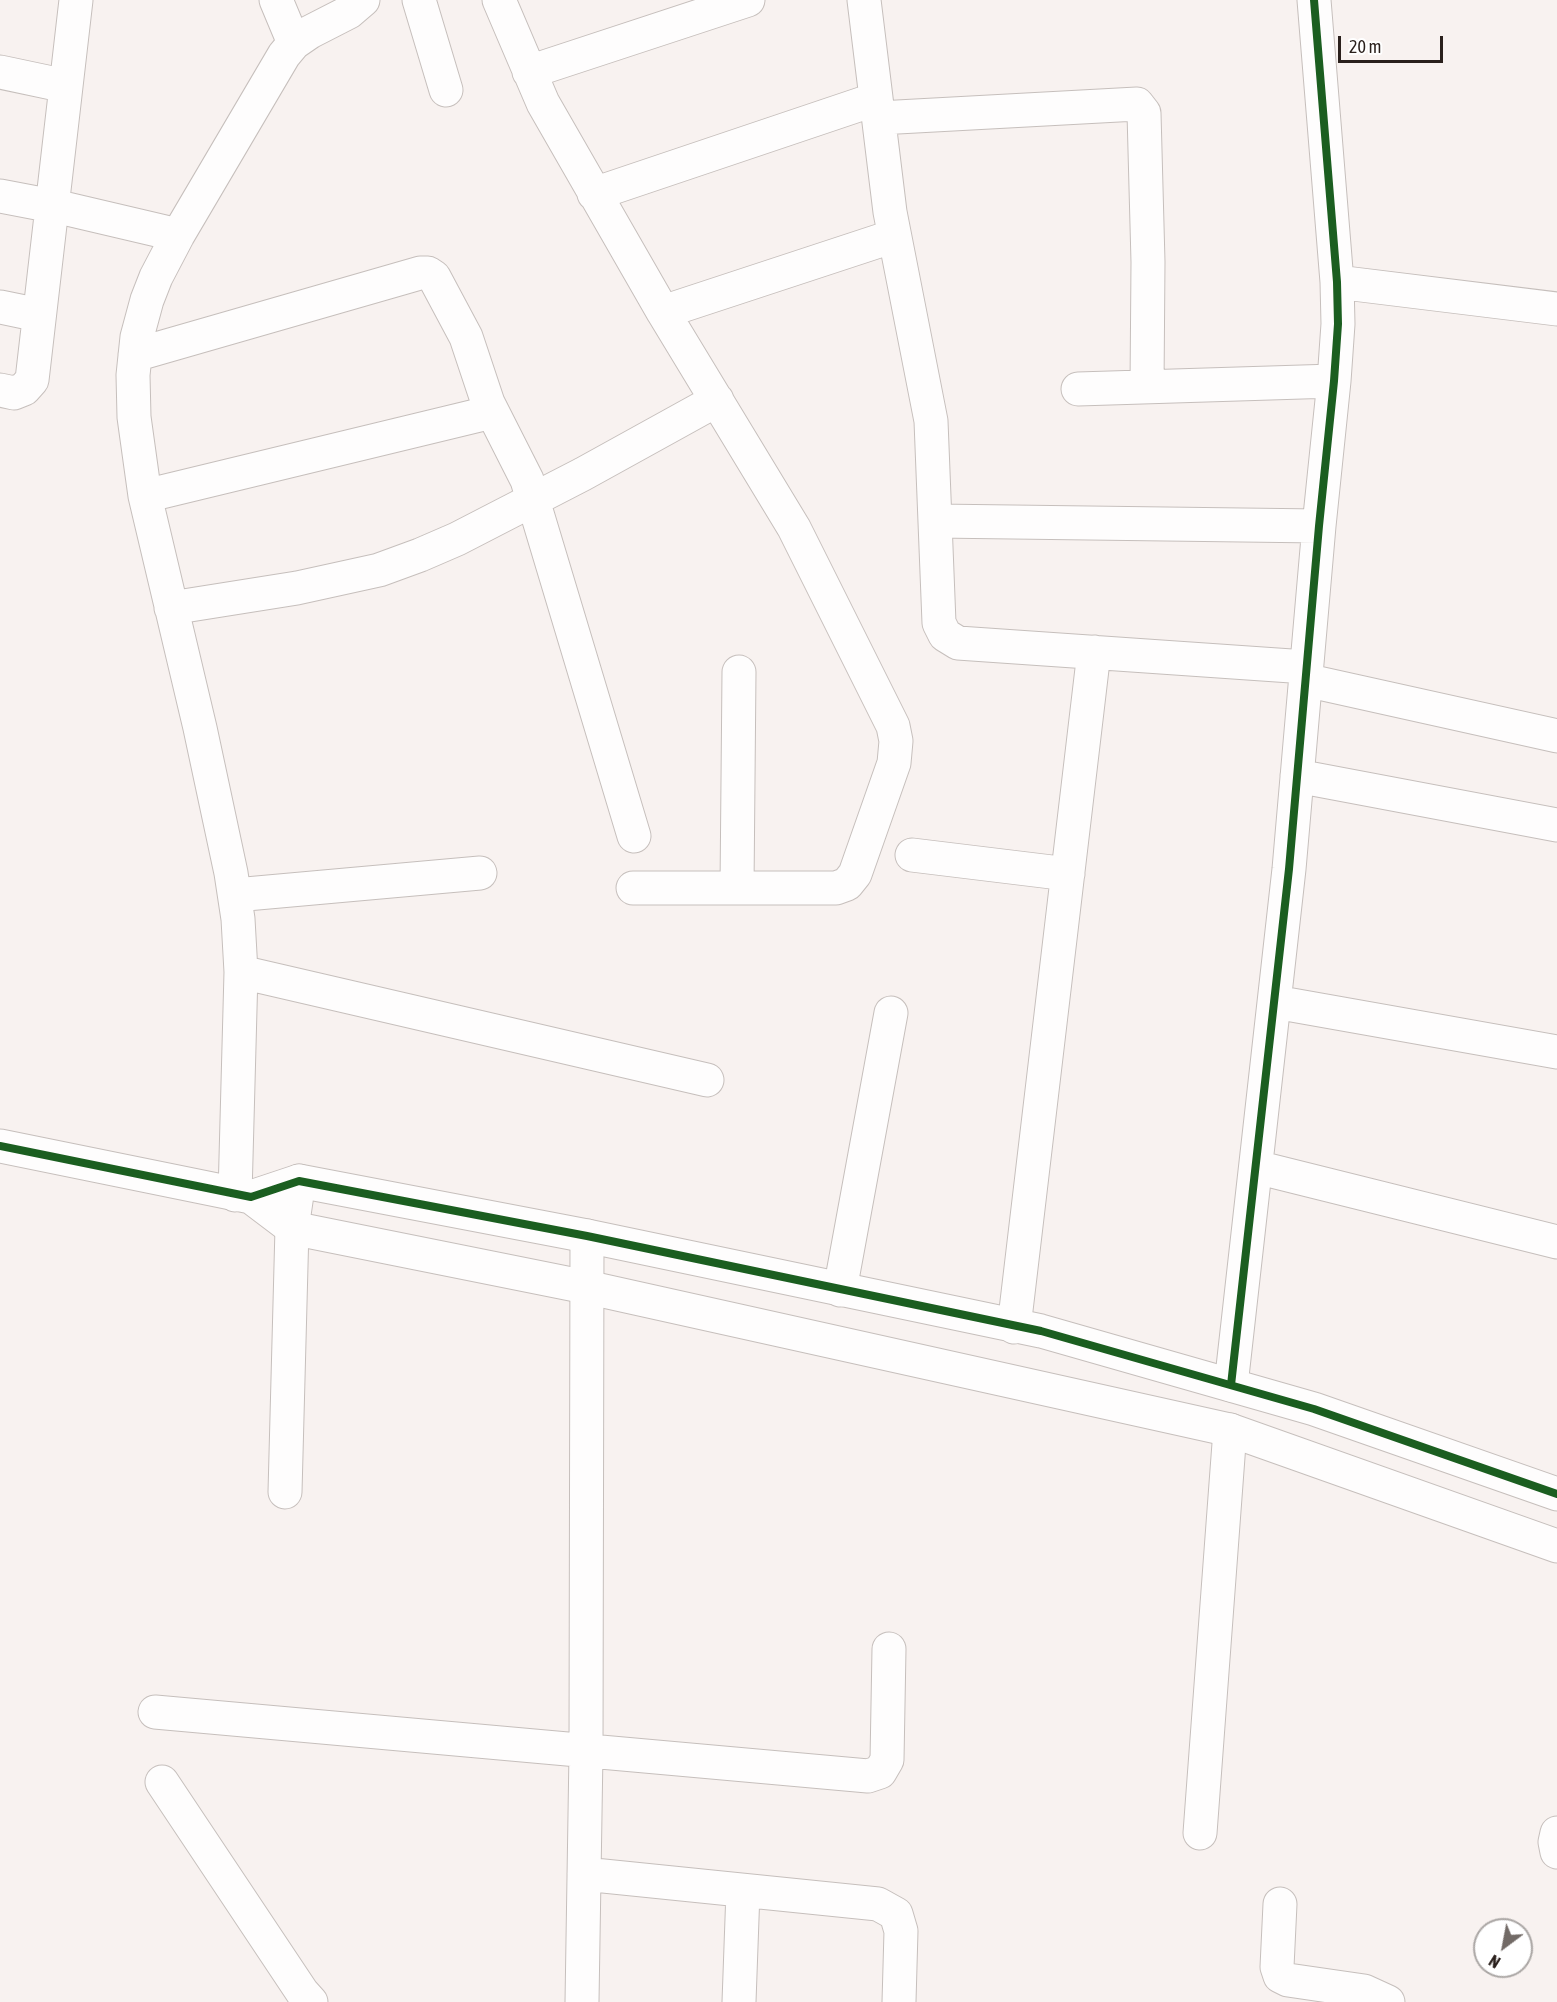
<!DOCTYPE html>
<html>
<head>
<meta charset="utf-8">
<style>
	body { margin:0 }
	#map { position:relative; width:1557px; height:2002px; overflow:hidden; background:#f8f2f0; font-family:"Asap Condensed",sans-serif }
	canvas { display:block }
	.north { position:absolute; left:1473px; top:1918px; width:60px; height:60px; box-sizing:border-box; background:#fff; border:2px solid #aaa6a4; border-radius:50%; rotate:212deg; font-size:16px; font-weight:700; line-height:24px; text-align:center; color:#2a201c }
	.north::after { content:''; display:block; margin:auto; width:21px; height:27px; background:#726a66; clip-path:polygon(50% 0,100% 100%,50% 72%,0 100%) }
	.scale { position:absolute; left:1338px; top:36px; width:105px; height:27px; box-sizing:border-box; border:3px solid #2a201c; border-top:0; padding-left:8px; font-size:18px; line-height:21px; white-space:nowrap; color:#2a201c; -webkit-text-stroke:4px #fff; paint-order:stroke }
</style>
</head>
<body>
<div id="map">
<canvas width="1557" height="2002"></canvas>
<div class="north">N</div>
<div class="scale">20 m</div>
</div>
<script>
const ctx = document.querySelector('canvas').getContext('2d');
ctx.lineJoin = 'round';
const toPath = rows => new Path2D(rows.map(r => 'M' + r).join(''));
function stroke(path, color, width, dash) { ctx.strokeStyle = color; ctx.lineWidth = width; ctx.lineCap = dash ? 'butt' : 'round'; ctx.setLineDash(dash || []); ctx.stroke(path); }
const street = toPath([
	[276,0,294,43],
	[419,0,446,90],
	[499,0,543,103,663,312,794,528,893,726,896,741,894,763,855,874,847,884,836,888,633,888],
	[864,0,890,212,931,421,939,623,945,635,958,643,1306,667],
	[0,72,66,86],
	[529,72,748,0],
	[879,118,1137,104,1144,113,1148,262,1147,387],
	[594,194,876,99],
	[0,196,63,208,178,235],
	[1337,282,1557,309],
	[0,307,39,315],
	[663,312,894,236],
	[135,355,420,273,428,273,434,277,466,337,488,403,527,480,634,836],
	[1078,389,1334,381],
	[0,390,14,393,24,389,32,380,76,0],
	[145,496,492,412],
	[936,521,1319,526],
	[171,608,297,588,379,570,420,555,457,539,583,474,717,400],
	[1305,680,1557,736],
	[1297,776,1557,825],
	[912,855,1068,874],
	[737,888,739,672],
	[235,895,480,873],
	[241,972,707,1080],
	[1275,1002,1557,1052],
	[1256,1167,1557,1242],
	[235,1195,241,972,238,919,231,873,200,728,145,496,134,417,133,375,137,337,147,300,156,277,178,235,284,55,294,43,310,32,349,12,363,0],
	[840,1290,891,1013],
	[1014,1327,1094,652],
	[1231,1385,1289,869,1319,526,1334,381,1338,324,1337,282,1314,0],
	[285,1492,292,1228,299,1181],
	[155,1712,868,1776,880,1772,887,1760,889,1649],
	[162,1782,302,1992,311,2002],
	[1200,1833,1230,1430],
	[1557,1833,1555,1842,1557,1852],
	[584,1874,878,1904,896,1914,901,1931,899,2002],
	[1280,1904,1277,1967,1280,1976,1288,1980,1364,1991,1388,2002],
	[582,2002,586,1752,587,1236],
	[739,2002,743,1891]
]);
const secondary = toPath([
	[0,1146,251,1197,299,1181,587,1236,1041,1331,1314,1409,1557,1494],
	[251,1197,292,1228,586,1287,1230,1430,1557,1546]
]);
stroke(street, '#c6bfbc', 35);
stroke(secondary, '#c6bfbc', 35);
stroke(street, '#fefdfd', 33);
stroke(secondary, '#fefdfd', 33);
stroke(toPath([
	[0,1146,251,1197,299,1181,587,1236,1041,1331,1314,1409,1557,1494],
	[1231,1385,1289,869,1319,526,1334,381,1338,324,1337,282,1314,0]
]), '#1b5e20', 8);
</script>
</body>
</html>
